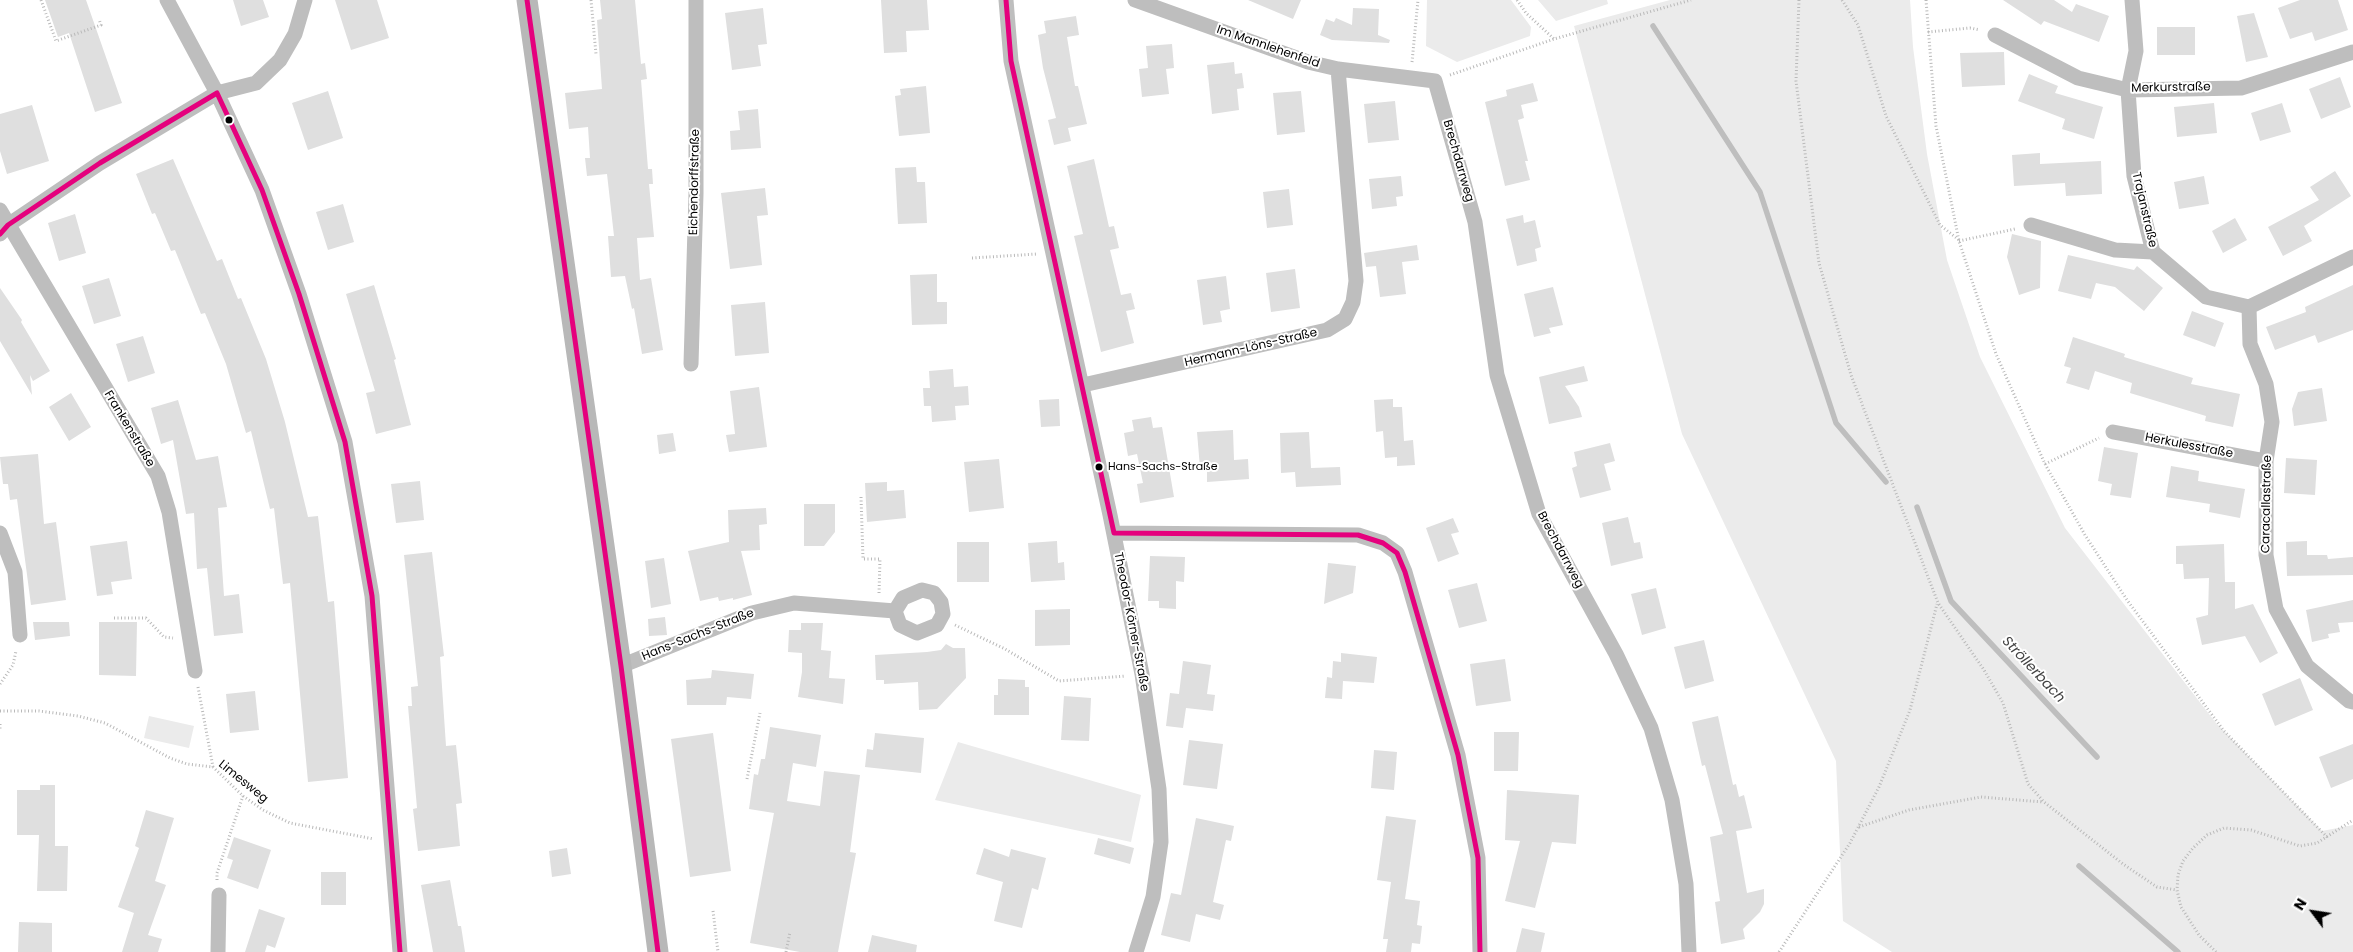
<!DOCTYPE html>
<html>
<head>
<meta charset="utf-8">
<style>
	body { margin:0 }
	#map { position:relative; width:2353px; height:952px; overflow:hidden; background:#fff; font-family:Poppins,sans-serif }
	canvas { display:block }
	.north { position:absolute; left:2288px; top:887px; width:50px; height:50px; -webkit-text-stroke:4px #fff; paint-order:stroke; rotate:301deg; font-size:14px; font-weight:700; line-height:20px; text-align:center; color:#000 }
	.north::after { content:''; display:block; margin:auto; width:18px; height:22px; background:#000; clip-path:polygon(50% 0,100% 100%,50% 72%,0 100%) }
</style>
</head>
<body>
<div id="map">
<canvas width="2353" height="952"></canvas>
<div class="north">N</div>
</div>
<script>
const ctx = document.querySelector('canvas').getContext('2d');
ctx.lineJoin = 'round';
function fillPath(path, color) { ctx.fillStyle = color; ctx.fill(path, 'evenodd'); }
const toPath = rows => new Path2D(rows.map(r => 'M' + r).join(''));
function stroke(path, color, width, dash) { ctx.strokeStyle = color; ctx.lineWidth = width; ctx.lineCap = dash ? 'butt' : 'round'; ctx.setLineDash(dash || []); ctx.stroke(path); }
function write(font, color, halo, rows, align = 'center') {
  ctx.font = font + ' Poppins,sans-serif'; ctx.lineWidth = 4; ctx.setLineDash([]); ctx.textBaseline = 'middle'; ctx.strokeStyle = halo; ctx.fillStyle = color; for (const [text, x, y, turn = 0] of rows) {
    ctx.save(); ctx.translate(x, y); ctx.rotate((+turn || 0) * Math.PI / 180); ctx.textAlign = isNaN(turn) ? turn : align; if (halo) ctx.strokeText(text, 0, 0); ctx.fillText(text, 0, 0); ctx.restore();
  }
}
fillPath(toPath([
	[1427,0,1511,0,1531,27,1530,36,1457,62,1426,46],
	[1538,0,1607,0,1608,4,1556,21],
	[1670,0,1910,0,1913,47,1927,154,1947,260,1980,357,2065,528,2216,723,2322,831,2353,825,2353,952,1892,952,1843,921,1836,761,1682,434,1574,26],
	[149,716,194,726,189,748,144,738],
	[958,742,1141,795,1131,842,935,800]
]), '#ebebeb');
stroke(toPath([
	[1653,26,1760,192,1836,423,1886,482],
	[1917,507,1951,601,2097,757],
	[2079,866,2178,952]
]), '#bebebe', 5.5);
fillPath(toPath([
	[45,0,86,0,122,103,95,112,69,33,58,37],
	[233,0,263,0,269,17,241,26],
	[335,0,377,0,389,38,351,50],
	[600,0,635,0,641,64,645,63,647,79,641,80,648,169,652,169,653,184,649,184,654,237,637,238,640,280,651,278,663,350,642,354,634,308,632,309,625,276,611,277,608,236,614,236,607,174,587,176,585,158,590,158,588,127,569,129,565,93,602,89,597,20,602,19],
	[881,0,927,0,929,30,906,31,907,52,884,53],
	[1248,0,1301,0,1293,19],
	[2003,0,2054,0,2072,12,2076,4,2109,16,2099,42,2044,21,2041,25],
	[2300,0,2338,0,2348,30,2315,41,2312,32,2290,39,2278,8],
	[763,8,767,44,758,45,761,66,732,70,725,13],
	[1353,8,1379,9,1378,35,1390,40,1389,43,1332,40,1320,35,1326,19,1334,22,1336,18,1352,25],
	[2254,13,2268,57,2246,62,2237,16],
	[1076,16,1079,35,1067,37,1075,86,1078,86,1087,124,1068,128,1071,141,1054,145,1048,120,1056,118,1043,68,1038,35,1046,33,1044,21],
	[2157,27,2195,27,2195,55,2157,55],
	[1172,44,1174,68,1166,69,1169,94,1142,97,1139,69,1148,68,1146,46],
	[2004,52,2005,85,1962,87,1960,53],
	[1234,62,1235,74,1242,73,1244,88,1237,89,1239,110,1212,114,1207,65],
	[2029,74,2058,86,2055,93,2103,107,2094,139,2062,129,2065,119,2018,101],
	[2340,77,2351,107,2321,119,2309,89],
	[1533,83,1538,101,1521,105,1524,118,1518,120,1528,161,1525,161,1530,180,1505,186,1485,102,1507,96,1506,90],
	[926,86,930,133,899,136,895,96,901,95,900,89],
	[328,91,343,138,308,150,292,103],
	[1301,91,1305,132,1277,135,1273,93],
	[1395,101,1399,140,1368,143,1364,104],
	[2214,103,2217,133,2177,137,2174,107],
	[2282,103,2291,132,2260,141,2251,113],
	[32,105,49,161,7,174,0,151,0,114],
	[758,109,761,148,731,150,730,131,740,130,738,111],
	[2040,153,2040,164,2101,161,2102,194,2066,196,2065,183,2014,186,2012,155],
	[173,159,217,261,222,259,238,299,241,298,266,359,285,422,308,517,318,516,328,602,334,601,348,778,308,782,290,583,283,584,274,508,270,509,251,431,246,433,226,364,205,313,201,314,175,250,171,251,155,213,152,214,136,174],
	[1094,159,1109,227,1114,226,1119,248,1110,250,1121,295,1131,293,1135,309,1126,311,1134,343,1101,352,1074,236,1083,234,1067,166],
	[916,167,917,182,925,182,927,223,898,224,895,168],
	[2335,171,2351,196,2304,226,2312,241,2283,256,2268,227,2319,200,2310,187],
	[1401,176,1403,196,1396,197,1397,206,1372,209,1369,179],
	[2204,176,2209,204,2179,209,2174,182],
	[765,188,768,215,757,216,762,265,730,269,721,193],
	[1289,189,1293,225,1267,228,1263,192],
	[343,204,354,242,328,250,316,212],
	[75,214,86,253,59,261,48,223],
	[1523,215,1524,223,1535,220,1541,247,1535,249,1537,261,1517,266,1506,219],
	[2235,218,2247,240,2223,253,2212,231],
	[2012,234,2041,241,2040,288,2019,295,2007,257],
	[1417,245,1419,260,1402,262,1406,294,1380,297,1376,266,1366,267,1364,253],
	[2068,255,2134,270,2137,266,2163,288,2144,311,2115,287,2096,283,2091,299,2058,291],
	[1295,269,1300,308,1271,312,1266,273],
	[937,274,937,302,947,302,947,324,912,325,910,275],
	[1226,276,1230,309,1220,311,1222,322,1203,325,1197,280],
	[109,278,121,316,94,324,82,286],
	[374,285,396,359,394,360,411,425,376,434,366,393,375,391,346,294],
	[2353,285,2353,330,2318,343,2315,335,2275,350,2266,327,2306,312,2305,307],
	[1553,287,1563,325,1549,328,1551,333,1534,337,1524,294],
	[0,288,22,320,21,322,50,371,33,381,30,375,32,395,0,341],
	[765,302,769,353,735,356,731,305],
	[2192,311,2224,323,2215,347,2183,335],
	[143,336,155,373,128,382,116,344],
	[2073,337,2125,354,2124,357,2193,378,2191,384,2240,394,2233,427,2205,421,2206,416,2130,393,2132,383,2095,371,2089,390,2066,383,2071,368,2064,366],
	[1584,366,1588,381,1565,386,1579,407,1582,417,1549,424,1539,377],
	[953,369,954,387,968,386,969,405,955,406,956,420,932,422,931,406,924,406,923,388,930,388,929,371],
	[759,387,767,447,729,452,726,435,735,434,730,391],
	[2322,388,2327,421,2294,426,2292,409,2298,392],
	[71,393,91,427,69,441,49,407],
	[1059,399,1060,426,1041,427,1039,400],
	[1393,399,1393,407,1402,407,1404,441,1413,440,1415,465,1397,466,1397,457,1385,458,1383,431,1376,432,1374,400],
	[178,400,196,460,218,456,227,507,218,508,224,596,239,594,243,633,214,636,207,568,197,569,194,513,186,514,173,440,161,444,151,408],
	[1151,417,1153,428,1162,427,1174,497,1140,503,1137,484,1143,483,1137,454,1128,456,1124,433,1134,431,1132,420],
	[1233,430,1234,460,1248,459,1249,479,1207,482,1207,468,1200,468,1197,432],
	[1309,432,1311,468,1340,467,1341,485,1296,487,1295,472,1281,473,1280,433],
	[673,433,676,451,659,454,657,435],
	[1610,443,1615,461,1604,464,1611,490,1580,498,1572,468,1577,466,1574,452],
	[2104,447,2138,453,2131,498,2110,495,2112,484,2098,481],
	[38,454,44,524,56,522,66,600,31,605,17,499,10,500,8,484,3,484,0,457],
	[2286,458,2317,460,2315,495,2284,493],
	[999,459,1004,508,969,512,964,462],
	[2171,466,2199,471,2198,481,2245,489,2240,518,2209,512,2210,504,2166,497],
	[420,481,424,520,396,523,391,484],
	[887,482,887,491,904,490,906,518,867,522,865,483],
	[804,504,835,504,835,532,824,546,804,546],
	[766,508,767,524,759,525,760,550,741,551,752,595,733,600,733,598,719,601,718,597,700,601,688,551,729,542,728,510],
	[1628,517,1634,543,1640,542,1643,558,1611,566,1602,523],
	[1453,518,1459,532,1451,534,1459,554,1438,562,1426,528],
	[127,541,132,579,111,582,113,594,97,596,90,546],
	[1057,541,1058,563,1064,562,1065,580,1031,582,1028,543],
	[2307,541,2307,555,2327,555,2328,559,2353,557,2353,575,2287,576,2286,542],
	[957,542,989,542,989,582,957,582],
	[2224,544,2225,582,2235,582,2235,609,2253,604,2278,653,2260,663,2245,636,2202,645,2196,618,2208,615,2209,578,2184,579,2183,564,2176,564,2176,546],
	[432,552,444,656,440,657,446,746,456,745,462,803,456,804,460,846,418,851,413,809,417,808,408,706,412,706,411,687,418,686,404,555],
	[1150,556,1185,557,1184,582,1176,581,1176,609,1159,608,1159,601,1148,601],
	[664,558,671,604,651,608,645,561],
	[1328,563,1356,566,1353,593,1324,604],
	[1477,583,1487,621,1459,628,1448,590],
	[1656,588,1666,628,1642,635,1631,594],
	[2353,600,2353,622,2338,623,2340,632,2328,634,2329,638,2312,642,2306,610],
	[1070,609,1070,645,1035,646,1035,610],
	[665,617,667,635,649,636,648,619],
	[33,622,69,622,70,636,35,640],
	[99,622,137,622,136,676,99,675],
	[801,623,823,623,821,650,831,651,829,678,845,679,843,704,798,697,802,672,802,653,788,652,789,630,801,630],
	[1704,640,1714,681,1685,689,1674,647],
	[946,644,953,648,965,648,966,678,937,709,919,710,918,682,884,684,884,680,876,680,875,655,927,652,941,650],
	[1341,653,1377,657,1374,683,1343,681,1342,699,1325,698,1327,677,1332,678,1333,661,1341,662],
	[1505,659,1511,701,1476,706,1470,664],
	[1183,661,1211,665,1207,694,1215,695,1213,711,1186,708,1183,728,1166,726,1170,693,1179,694],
	[712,670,754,674,751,699,727,697,726,705,687,705,686,680,711,678],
	[2300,678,2313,710,2275,726,2262,694],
	[998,679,1025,680,1025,687,1029,687,1029,715,994,715,994,695,998,695],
	[255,691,259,730,230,733,226,694],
	[1064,696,1091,698,1089,741,1061,740],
	[1718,716,1733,785,1736,784,1739,797,1744,795,1752,828,1736,831,1747,893,1764,889,1764,904,1760,912,1743,929,1745,939,1721,944,1715,902,1720,901,1710,837,1723,834,1705,765,1702,766,1692,722],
	[770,727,821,735,816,767,793,763,787,801,820,806,824,771,860,775,850,852,856,853,838,952,800,952,750,943,774,813,749,809,754,774,758,775,761,759,765,759],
	[1494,732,1519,732,1518,771,1494,771],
	[713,733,731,871,690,877,671,739],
	[875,733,924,738,921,773,865,767,867,749,873,750],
	[1189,740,1223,744,1217,789,1183,785],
	[2353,744,2353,779,2331,788,2319,757],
	[1374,750,1397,752,1394,790,1371,788],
	[40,785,55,785,55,846,68,846,67,891,37,891,39,835,17,835,17,790,40,790],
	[1507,790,1579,795,1576,844,1552,842,1535,908,1505,901,1520,841,1505,840],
	[146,810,174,818,155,881,166,885,148,935,162,939,158,952,122,952,134,913,118,907,139,848,135,846],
	[1386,816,1416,820,1405,899,1420,901,1417,925,1422,926,1420,944,1412,943,1411,952,1386,952,1388,939,1383,939,1391,882,1377,880],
	[1196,818,1234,826,1231,841,1226,840,1213,902,1224,905,1220,920,1196,914,1190,942,1161,935,1171,893,1181,895],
	[234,837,271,850,258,889,227,878,233,860,227,858],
	[1098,838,1134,848,1130,864,1094,854],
	[567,848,571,874,552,877,549,851],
	[984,848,1009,857,1011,849,1046,858,1038,890,1032,888,1022,928,994,921,1003,882,976,874],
	[321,872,346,872,346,905,321,905],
	[450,880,458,926,461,926,465,952,433,952,421,885],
	[259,909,285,918,275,948,267,945,265,952,245,952],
	[19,922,52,923,52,952,18,952],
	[1522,928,1545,933,1541,952,1516,952],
	[872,935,917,945,916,952,868,952]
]), '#dfdfdf');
stroke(toPath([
	[41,0,56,41,101,25,99,19],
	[591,0,596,54],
	[1517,0,1526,13,1554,39],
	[1799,0,1796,81,1819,263,1851,375,1938,603,1984,670,2003,703,2028,784,2044,802,2123,864,2157,887,2177,890],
	[1842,0,1858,25,1886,116,1940,225,1959,240],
	[1926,0,1936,126,1959,241,1996,354,2045,464,2085,535,2127,600,2224,731,2328,838],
	[1928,32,1970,28,1980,30],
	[1412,62,1418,0],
	[1450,75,1554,39,1691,0],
	[1959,241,2015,229],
	[972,258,1037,254],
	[2045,464,2099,438],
	[861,497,863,559,880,559,879,593],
	[114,618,146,618,164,637,173,638],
	[955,625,1005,649,1059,681,1126,676],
	[0,684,13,665,16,651],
	[198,687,213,767],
	[0,711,39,711,78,716,105,723,170,758,187,764,213,767,243,796,263,810,290,823,374,839],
	[0,724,0,729],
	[747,779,760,713],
	[1859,827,1909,810,1981,797,2043,802],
	[217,880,217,873,243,796],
	[713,911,718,952],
	[786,952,790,932],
	[1779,952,1850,843,1879,787,1910,710,1937,604],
	[2216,952,2199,935,2181,907,2177,890,2178,875,2183,861,2193,848,2207,835,2224,828,2251,830,2300,846,2317,843,2353,820]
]), '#b9b9b9', 3, [1, 2.5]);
stroke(toPath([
	[167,0,217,93,262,190,299,294,345,442,372,596,400,952],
	[1006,0,1011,61,1110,515,1142,674,1159,789,1161,842,1153,897,1136,952],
	[1135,0,1308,62,1338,69,1435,81,1475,222,1497,375,1539,514,1616,654,1651,728,1672,800,1686,884,1689,952],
	[2132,0,2136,51,2128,90,2134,176,2153,252,2206,297,2249,307,2353,257],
	[1995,35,2078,78,2128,90,2241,88,2353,52],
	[0,210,158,476,169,512,195,671],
	[2031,225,2115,250,2153,252],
	[0,234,8,225,100,163,217,93,256,83,280,60,295,34,305,0],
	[2249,307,2250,344,2266,384,2272,422,2266,461,2266,555,2276,609,2307,666,2349,701,2353,702],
	[691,364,696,194,696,0],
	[1083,385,1327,330,1345,319,1353,302,1356,281,1338,69],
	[2113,432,2266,461],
	[0,533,15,572,20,635],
	[1114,533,1358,535,1383,543,1397,553,1405,572,1458,755,1478,858,1480,952],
	[621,666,752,613,794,603,895,611,900,625,917,633,937,625,943,614,941,602,934,593,922,590,903,598,895,611],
	[218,952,219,895]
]), '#bebebe', 15);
stroke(toPath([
	[527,0,621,666,658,952]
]), '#b8b8b8', 21);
stroke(toPath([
	[527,0,621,666,658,952],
	[1006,0,1011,61,1114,533,1358,535,1383,543,1397,553,1405,572,1458,755,1478,858,1480,952],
	[0,234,8,225,100,163,217,93,262,190,299,294,345,442,372,596,400,952]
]), '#e5007d', 5);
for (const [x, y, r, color] of [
	[229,120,4.5,"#000"],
	[1099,467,4.5,"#000"]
]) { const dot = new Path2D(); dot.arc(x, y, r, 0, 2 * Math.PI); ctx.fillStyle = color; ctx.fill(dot); stroke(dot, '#fff', 2); }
write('11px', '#000', '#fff', [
	["Hans-Sachs-Straße",1108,467]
], 'left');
write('12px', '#000', '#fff', [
	["Im Mannlehenfeld",1268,47,19],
	["Merkurstraße",2171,88,-1],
	["Brechdarrweg",1458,161,74],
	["Eichendorffstraße",695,182,-89],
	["Trajanstraße",2144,210,77],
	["Hermann-Löns-Straße",1251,348,-13],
	["Frankenstraße",129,429,59],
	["Herkulesstraße",2189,446,11],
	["Caracallastraße",2267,504,-89],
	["Brechdarrweg",1560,550,62],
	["Theodor-Körner-Straße",1131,622,79],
	["Hans-Sachs-Straße",698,635,-22],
	["Limesweg",243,782,39]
]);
write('italic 14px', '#434343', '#fff', [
	["Ströllerbach",2033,670,47]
]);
</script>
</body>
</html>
